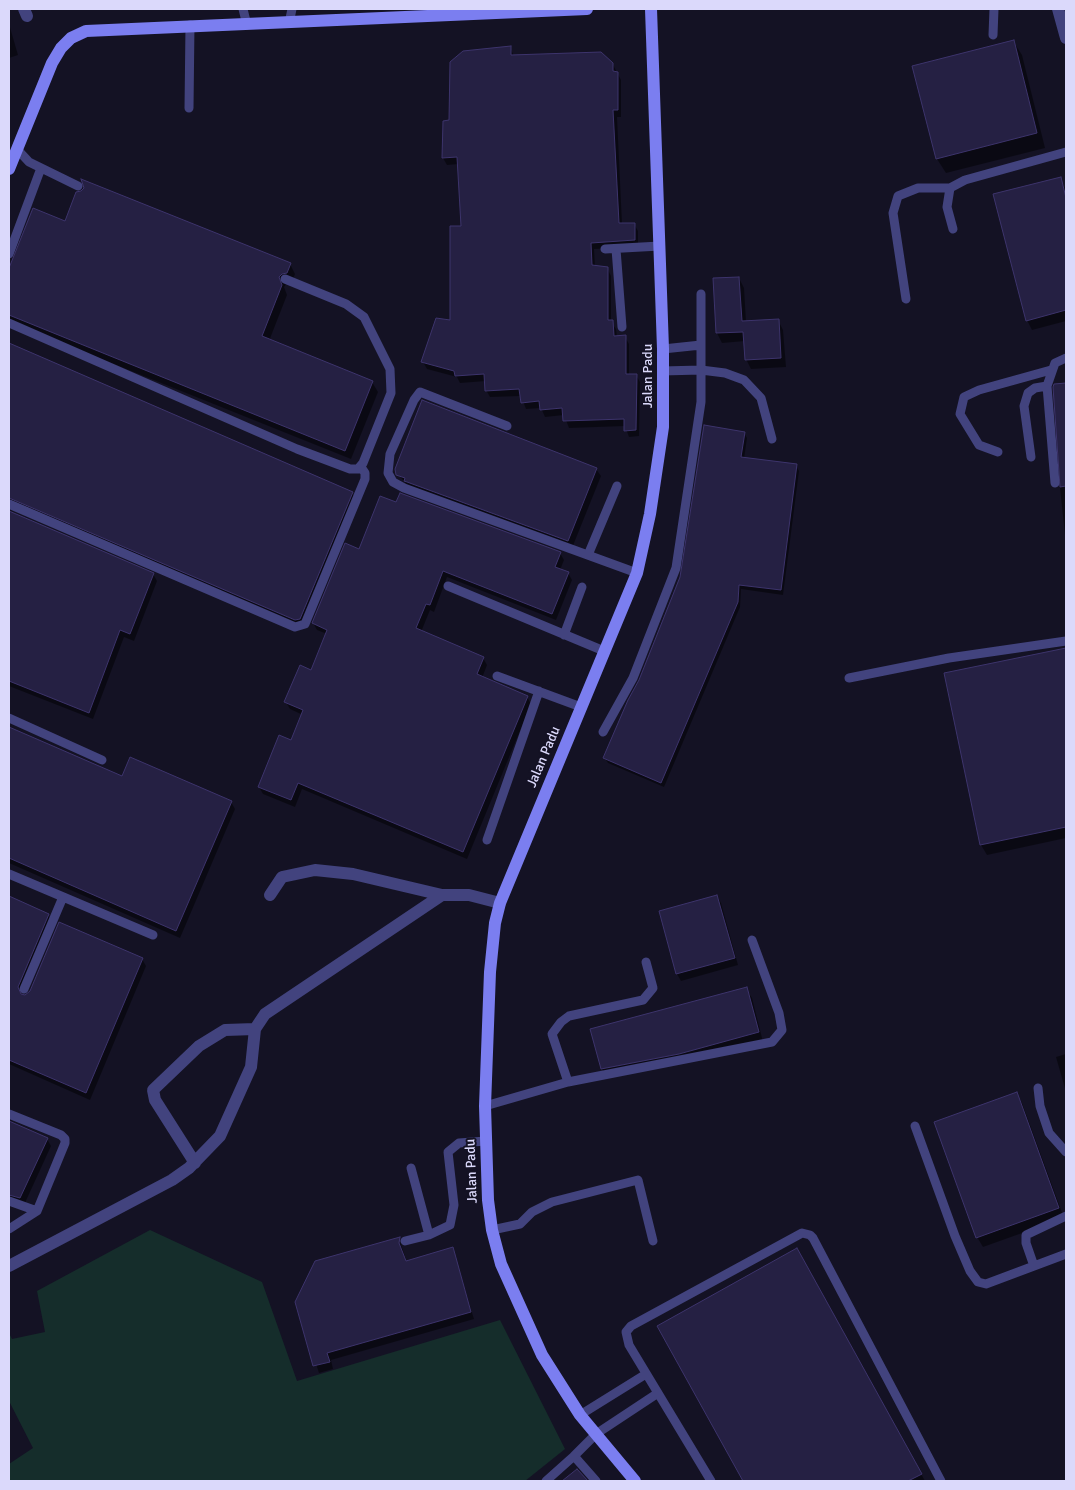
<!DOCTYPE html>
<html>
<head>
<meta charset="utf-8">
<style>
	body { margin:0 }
	#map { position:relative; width:1075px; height:1490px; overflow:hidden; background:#141224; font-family:Signika,sans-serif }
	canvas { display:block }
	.frame { position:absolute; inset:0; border:10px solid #dbd9fb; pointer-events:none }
</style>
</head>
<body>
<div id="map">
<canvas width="1075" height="1490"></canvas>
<div class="frame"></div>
</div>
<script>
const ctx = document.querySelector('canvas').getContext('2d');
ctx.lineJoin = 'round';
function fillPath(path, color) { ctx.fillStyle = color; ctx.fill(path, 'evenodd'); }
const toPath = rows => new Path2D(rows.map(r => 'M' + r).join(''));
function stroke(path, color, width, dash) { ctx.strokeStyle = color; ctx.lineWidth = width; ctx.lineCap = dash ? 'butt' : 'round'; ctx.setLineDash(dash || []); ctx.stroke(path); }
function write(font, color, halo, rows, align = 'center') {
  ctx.font = font + ' Signika,sans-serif'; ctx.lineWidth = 4; ctx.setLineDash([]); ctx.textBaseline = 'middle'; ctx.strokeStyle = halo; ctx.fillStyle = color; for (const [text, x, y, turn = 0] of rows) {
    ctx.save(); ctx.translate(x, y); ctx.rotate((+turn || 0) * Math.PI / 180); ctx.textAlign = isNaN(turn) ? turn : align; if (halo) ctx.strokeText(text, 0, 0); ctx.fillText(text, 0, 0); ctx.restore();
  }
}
fillPath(toPath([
	[150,1230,262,1282,297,1381,500,1320,565,1449,525,1481,9,1481,9,1464,33,1448,9,1401,9,1333,12,1339,45,1332,37,1291]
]), '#152d2b');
fillPath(toPath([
	[9,24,18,55,9,58],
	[1013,41,1022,55,1045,148,946,173,937,159],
	[510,48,514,56,612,63,621,80,621,117,617,117,622,224,634,224,638,231,638,247,594,249,595,267,607,268,611,276,611,322,616,329,617,337,625,337,629,344,629,375,636,375,640,382,639,436,629,437,625,426,569,428,564,415,545,417,541,408,526,409,521,396,490,397,486,390,486,381,460,383,457,377,427,369,423,362,451,322,462,228,459,164,447,165,443,158,444,122,451,122],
	[1060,178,1066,190,1066,321,1032,330,1027,320],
	[34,210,65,222,290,264,295,274,292,282,287,283,284,287,287,295,269,341,372,382,378,392,351,459,9,322,9,272],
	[739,278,744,288,746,322,778,320,783,330,786,367,751,369,746,359,745,341,722,343,717,333,714,280],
	[9,345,352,493,356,500,300,627,9,508],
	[1066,384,1066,544,1060,488,1062,483,1055,385],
	[744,433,747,438,744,459,796,466,799,471,783,595,741,589,740,607,664,787,608,763,605,758,640,681],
	[596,469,601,476,572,548,410,488,396,472],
	[397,504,560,553,564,560,560,570,568,573,572,580,556,620,447,577,434,612,430,610,421,632,483,658,487,665,482,678,527,697,531,704,467,859,302,789,295,807,263,794,259,787,292,742,303,715,290,709,286,702,311,671,327,634,317,630,313,623,360,551],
	[9,512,153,574,157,581,134,641,124,637,93,719,9,686],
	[1066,649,1066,838,987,855,981,845,945,674],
	[9,728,122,778,231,802,235,809,180,938,9,863],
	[717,896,721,903,738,965,681,981,677,974,660,912],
	[9,898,48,915,52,922,21,994,26,996,142,959,146,966,90,1100,9,1064],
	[746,989,752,998,763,1042,608,1078,602,1069],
	[1066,1054,1066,1092,1056,1057],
	[1017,1093,1022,1103,1064,1218,983,1247,977,1237],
	[9,1122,47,1139,51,1146,24,1205,9,1198],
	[399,1239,407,1262,452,1249,474,1319,331,1360,333,1369,319,1373,296,1302],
	[796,1250,925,1481,744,1481,658,1327]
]), '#0007');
const building = toPath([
	[1014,40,1037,133,936,159,912,66,1014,40],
	[511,46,511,55,601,52,613,63,613,71,618,72,618,110,613,110,619,223,635,223,635,240,591,243,592,265,608,267,608,320,613,320,614,336,626,335,626,374,637,374,636,430,624,431,624,419,563,421,562,408,540,410,539,401,521,403,519,389,485,391,484,374,455,376,454,371,421,362,436,318,450,320,450,226,461,226,457,157,442,158,443,121,449,120,450,62,463,51,511,46],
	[1061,177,1066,198,1066,310,1026,321,993,194,1061,177],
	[81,179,291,263,287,273,282,274,279,277,282,285,262,336,373,381,345,451,9,315,9,268,33,208,65,221,76,192,81,191,84,188,81,179],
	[739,277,742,321,779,319,781,358,745,360,743,332,716,333,713,278,739,277],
	[9,343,353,492,300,619,295,620,9,498,9,343],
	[1066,383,1066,486,1060,487,1053,387,1054,384,1066,383],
	[422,400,597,468,568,541,407,482,404,481,405,478,396,475,395,469,422,400],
	[704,425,745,432,741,457,797,464,781,590,739,585,738,602,661,783,603,758,628,700,639,680,680,577,704,425],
	[400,493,561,552,555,567,569,572,552,614,443,571,430,605,426,604,416,628,484,657,477,674,528,696,463,852,298,783,291,800,258,787,279,735,291,740,303,710,284,702,300,665,311,670,327,630,312,623,345,543,359,549,380,496,396,502,400,493],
	[9,511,154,573,130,634,120,630,89,713,9,681,9,511],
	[1066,648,1066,827,980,845,944,673,1066,648],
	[9,727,122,776,130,757,232,801,176,931,9,858,9,727],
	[717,895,735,958,676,974,659,911,717,895],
	[9,896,49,914,18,987,21,994,25,995,30,991,59,922,143,958,86,1093,9,1060,9,896],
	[747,987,759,1032,679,1054,601,1069,590,1029,747,987],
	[1017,1092,1059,1208,976,1238,934,1122,1017,1092],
	[9,1121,48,1138,20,1198,9,1195,9,1121],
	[400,1237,399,1243,406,1261,453,1247,471,1312,327,1353,330,1362,313,1366,295,1302,315,1261,400,1237],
	[797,1248,922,1474,908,1481,743,1481,657,1326,797,1248],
	[577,1469,588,1481,562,1481,577,1469]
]);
fillPath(building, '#252043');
stroke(building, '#3d346c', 1);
stroke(toPath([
	[243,9,247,25],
	[289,23,292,9],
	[993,35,994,9],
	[189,108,190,25],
	[17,149,29,162,78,186],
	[953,229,947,207,950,188,965,180,1066,152],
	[605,249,660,246],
	[616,249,622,327],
	[9,254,41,168],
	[906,299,893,213,898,196,918,188,950,188],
	[9,323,297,449,350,469,358,469,363,463,391,393,390,369,364,317,346,304,285,279],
	[663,349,701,345],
	[662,371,701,370,725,373,744,380,761,398,772,439],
	[507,426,420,392,414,400,390,454,388,473,393,482,404,488,637,573],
	[998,452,979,445,960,414,964,397,979,390,1051,370],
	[1031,457,1024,406,1028,393,1035,388,1047,386],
	[1055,483,1047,386,1055,363,1066,358],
	[9,504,295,627,305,624,365,479,365,473,361,467],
	[588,555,617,486],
	[448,586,604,651],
	[564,635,582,587],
	[497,676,581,707],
	[849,678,949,658,1066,641],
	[9,718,102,760],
	[603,732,633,678,676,568,701,402,701,294],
	[487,840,539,691],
	[9,874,153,935],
	[24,989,63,897],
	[568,1082,552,1034,561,1022,569,1016,643,1000,653,988,646,962],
	[1038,1088,1040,1106,1049,1133,1066,1152],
	[485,1106,568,1082,772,1042,782,1030,779,1013,752,940],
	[9,1114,61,1135,65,1139,65,1143,37,1211,9,1229],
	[915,1126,955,1236,970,1271,978,1282,986,1284,1066,1254],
	[411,1168,429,1235],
	[9,1201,37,1211],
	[492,1230,520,1224,532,1212,552,1202,638,1180,653,1241],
	[405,1241,429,1235,450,1225,454,1205,448,1152,459,1143,486,1141],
	[1034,1266,1026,1243,1026,1235,1066,1216],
	[580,1415,646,1374],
	[574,1456,596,1434,658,1393],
	[546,1481,574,1456,596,1481],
	[711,1481,629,1345,626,1332,631,1326,802,1233,810,1235,813,1238,941,1481]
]), '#42437e', 9);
stroke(toPath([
	[24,9,27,16],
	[1058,9,1066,38],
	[270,895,282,877,315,870,353,874,442,895,469,895,500,903],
	[195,1163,155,1100,153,1090,199,1046,225,1030,255,1029],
	[9,1266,172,1180,189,1168,220,1136,251,1067,255,1029,265,1014,442,895]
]), '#42437e', 12);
stroke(toPath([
	[9,169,52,63,61,48,71,38,86,31,587,9],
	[635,1481,580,1415,542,1355,501,1264,492,1230,488,1200,485,1106,490,972,495,923,500,903,637,573,650,514,663,427,663,349,651,9]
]), '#7b7ef0', 12);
write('14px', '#dbd9fb', '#141224', [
	["Jalan Padu",648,376,-90],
	["Jalan Padu",544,757,-67],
	["Jalan Padu",472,1171,-92]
]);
</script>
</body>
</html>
